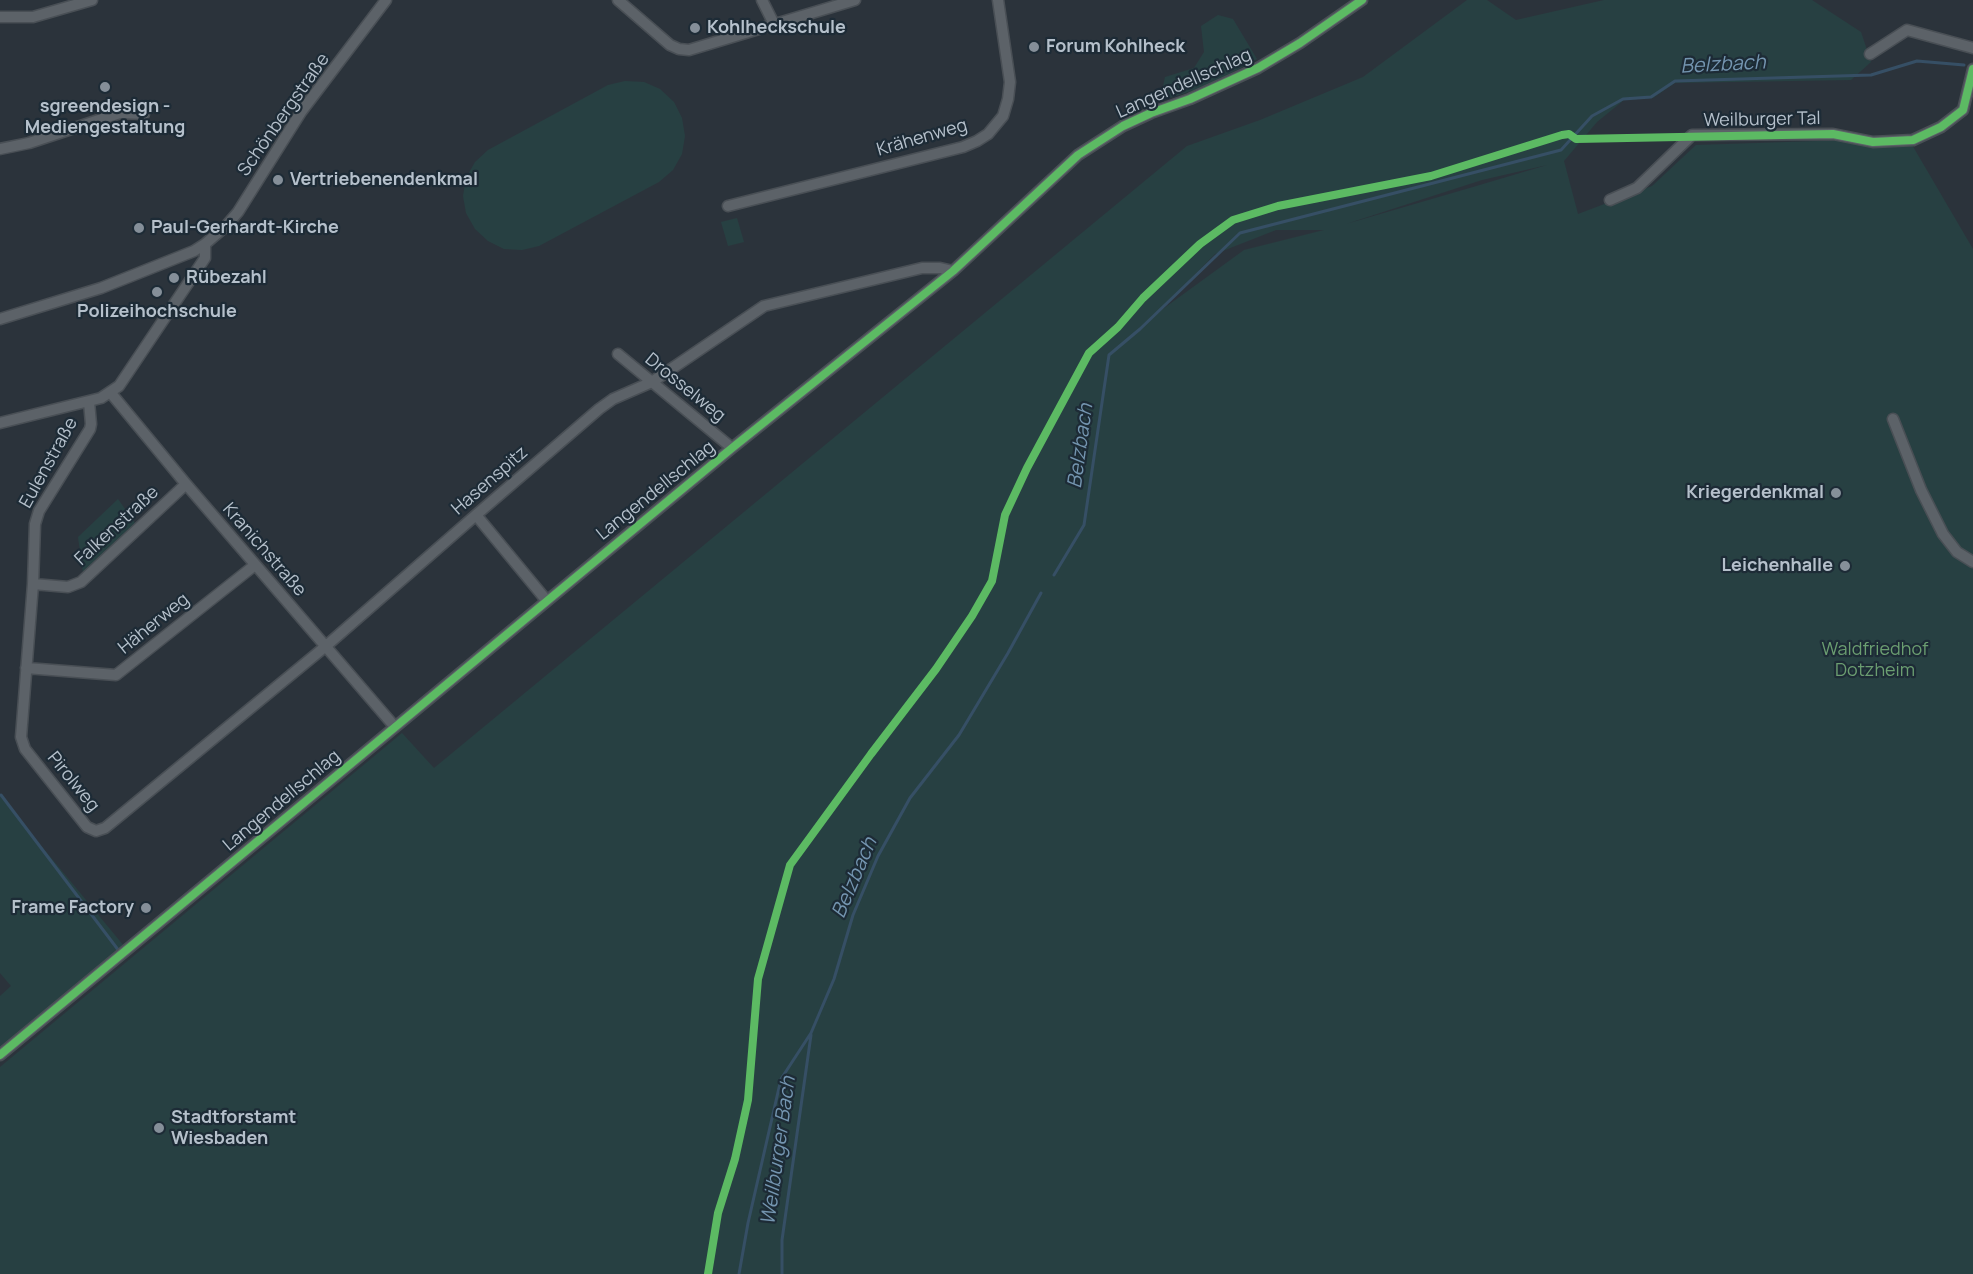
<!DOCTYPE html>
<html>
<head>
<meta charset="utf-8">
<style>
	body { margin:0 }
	canvas { display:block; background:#2b333b }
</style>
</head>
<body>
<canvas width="1973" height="1274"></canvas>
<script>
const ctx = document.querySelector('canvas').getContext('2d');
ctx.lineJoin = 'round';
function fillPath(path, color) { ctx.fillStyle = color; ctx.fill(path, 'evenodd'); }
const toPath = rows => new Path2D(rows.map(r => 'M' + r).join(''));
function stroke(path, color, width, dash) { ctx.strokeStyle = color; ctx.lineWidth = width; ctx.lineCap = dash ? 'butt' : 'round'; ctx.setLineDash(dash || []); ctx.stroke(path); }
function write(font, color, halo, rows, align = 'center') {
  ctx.font = font + ' Manrope,sans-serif'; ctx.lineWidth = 4.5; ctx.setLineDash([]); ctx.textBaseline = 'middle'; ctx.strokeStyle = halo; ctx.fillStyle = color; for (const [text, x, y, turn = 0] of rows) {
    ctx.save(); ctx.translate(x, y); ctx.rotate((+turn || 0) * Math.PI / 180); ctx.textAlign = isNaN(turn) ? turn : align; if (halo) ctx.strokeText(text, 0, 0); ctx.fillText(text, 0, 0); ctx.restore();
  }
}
fillPath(toPath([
	[1467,0,1487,0,1516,20,1604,0,1812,0,1861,32,1871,62,1851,80,1675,83,1653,98,1624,100,1597,122,1564,161,1578,214,1652,186,1696,145,1908,138,1973,249,1973,1274,0,1274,0,1067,402,733,434,768,1187,146,1260,120,1363,77],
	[1547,165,1473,187,1346,224,1482,180],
	[1276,230,1324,230,1244,250,1156,314,1215,254],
	[1218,15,1233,19,1257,59,1209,85,1167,99,1162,91,1165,77,1194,68,1204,52,1201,26],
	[625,81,644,82,660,89,674,102,682,118,685,136,682,154,673,170,659,182,539,246,522,250,504,249,488,241,475,229,466,213,463,196,466,178,475,162,488,150,608,85],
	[737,218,744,242,728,246,721,222],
	[118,499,135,523,83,573,78,537],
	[0,796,124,946,0,1050,0,996,11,986,0,973]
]), '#274042');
stroke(toPath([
	[1054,575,1084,525,1109,355,1140,329,1240,233,1561,150,1592,116,1623,99,1651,97,1675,81,1871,75,1917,61,1964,65],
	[1,795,119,951],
	[739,1274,748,1223,781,1079,811,1033,834,979,853,915,878,856,910,798,959,735,1008,653,1041,593],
	[782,1274,782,1240,811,1035]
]), '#364f65', 3);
const minor = toPath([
	[618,0,670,45,679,49,689,50,855,0],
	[762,0,774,24],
	[0,17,33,17,92,0],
	[1870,54,1907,30,1973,48],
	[0,149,29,143,120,113,144,114],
	[1610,200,1637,188,1692,135,1833,134,1873,142,1913,140,1941,127,1963,110,1973,69],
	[728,206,963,147,977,141,988,134,1003,116,1008,99,1010,82,998,0],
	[0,319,101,288,194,251,205,244,226,226,238,212,301,112,386,0],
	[618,354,732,448],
	[110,392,186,484,395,727],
	[89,402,91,424,90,429,39,511,35,524,33,584,21,737,25,749,87,827,96,831,105,828,326,646,476,515,599,409,613,399,652,382,764,306,922,268,940,268,953,271],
	[1893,419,1921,490,1943,534,1957,552,1973,562],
	[0,423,101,398,119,386,205,258,205,244],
	[476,515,547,601],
	[33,584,68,587,81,582,186,484],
	[26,668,116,675,255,565],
	[0,1055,547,601,732,448,953,271,1078,155,1123,126,1151,113,1190,99,1258,68,1300,43,1362,0]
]);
stroke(minor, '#494f55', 13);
stroke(minor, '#5c6268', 10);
stroke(toPath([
	[0,1055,547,601,732,448,953,271,1078,155,1123,126,1151,113,1190,99,1258,68,1300,43,1362,0],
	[708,1274,718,1213,735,1159,748,1100,758,979,790,865,871,754,936,669,972,616,992,581,1005,515,1027,468,1089,353,1118,327,1143,298,1200,244,1233,220,1278,206,1431,176,1562,135,1569,134,1576,139,1833,134,1873,142,1913,140,1941,127,1963,110,1973,69]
]), '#5cba63', 8);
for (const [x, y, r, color] of [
	[695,28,6,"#858f99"],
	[1034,47,6,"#858f99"],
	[105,87,6,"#858f99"],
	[278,180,6,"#858f99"],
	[139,228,6,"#858f99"],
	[174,278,6,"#858f99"],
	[157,292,6,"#858f99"],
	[1836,493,6,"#858f99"],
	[1845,566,6,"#858f99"],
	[146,908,6,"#858f99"],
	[159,1128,6,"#858f99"]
]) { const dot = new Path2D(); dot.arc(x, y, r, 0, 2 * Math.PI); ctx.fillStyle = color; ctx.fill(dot); stroke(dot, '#1d2b36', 2); }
write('bold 18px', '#b5c0cb', '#1d2b36', [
	["Kohlheckschule",707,28],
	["Forum Kohlheck",1046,47],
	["sgreendesign -",105,107,"center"],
	["Mediengestaltung",105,128,"center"],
	["Vertriebenendenkmal",290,180],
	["Paul-Gerhardt-Kirche",151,228],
	["Rübezahl",186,278],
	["Polizeihochschule",157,312,"center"],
	["Kriegerdenkmal",1824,493,"right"],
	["Leichenhalle",1833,566,"right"],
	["Frame Factory",134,908,"right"],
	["Stadtforstamt",171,1118],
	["Wiesbaden",171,1139]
], 'left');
write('18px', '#b5c0cb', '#1d2b36', [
	["Langendellschlag",1184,84,-24],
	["Schönbergstraße",284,115,-55],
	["Weilburger Tal",1762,120,-1],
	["Krähenweg",922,138,-16],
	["Drosselweg",685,388,39],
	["Eulenstraße",49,463,-61],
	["Hasenspitz",490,481,-41],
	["Langendellschlag",656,491,-39],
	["Falkenstraße",117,526,-43],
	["Kranichstraße",264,550,49],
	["Häherweg",154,624,-39],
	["Pirolweg",73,782,51],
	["Langendellschlag",282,801,-40]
]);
write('18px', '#6b9e71', '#1d2b36', [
	["Waldfriedhof",1875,650],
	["Dotzheim",1875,671]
]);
write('italic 20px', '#7495b0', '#1d2b36', [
	["Belzbach",1723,65,-3],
	["Belzbach",1081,446,-82],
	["Belzbach",855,878,-67],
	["Weilburger Bach",779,1151,-82]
]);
</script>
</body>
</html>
